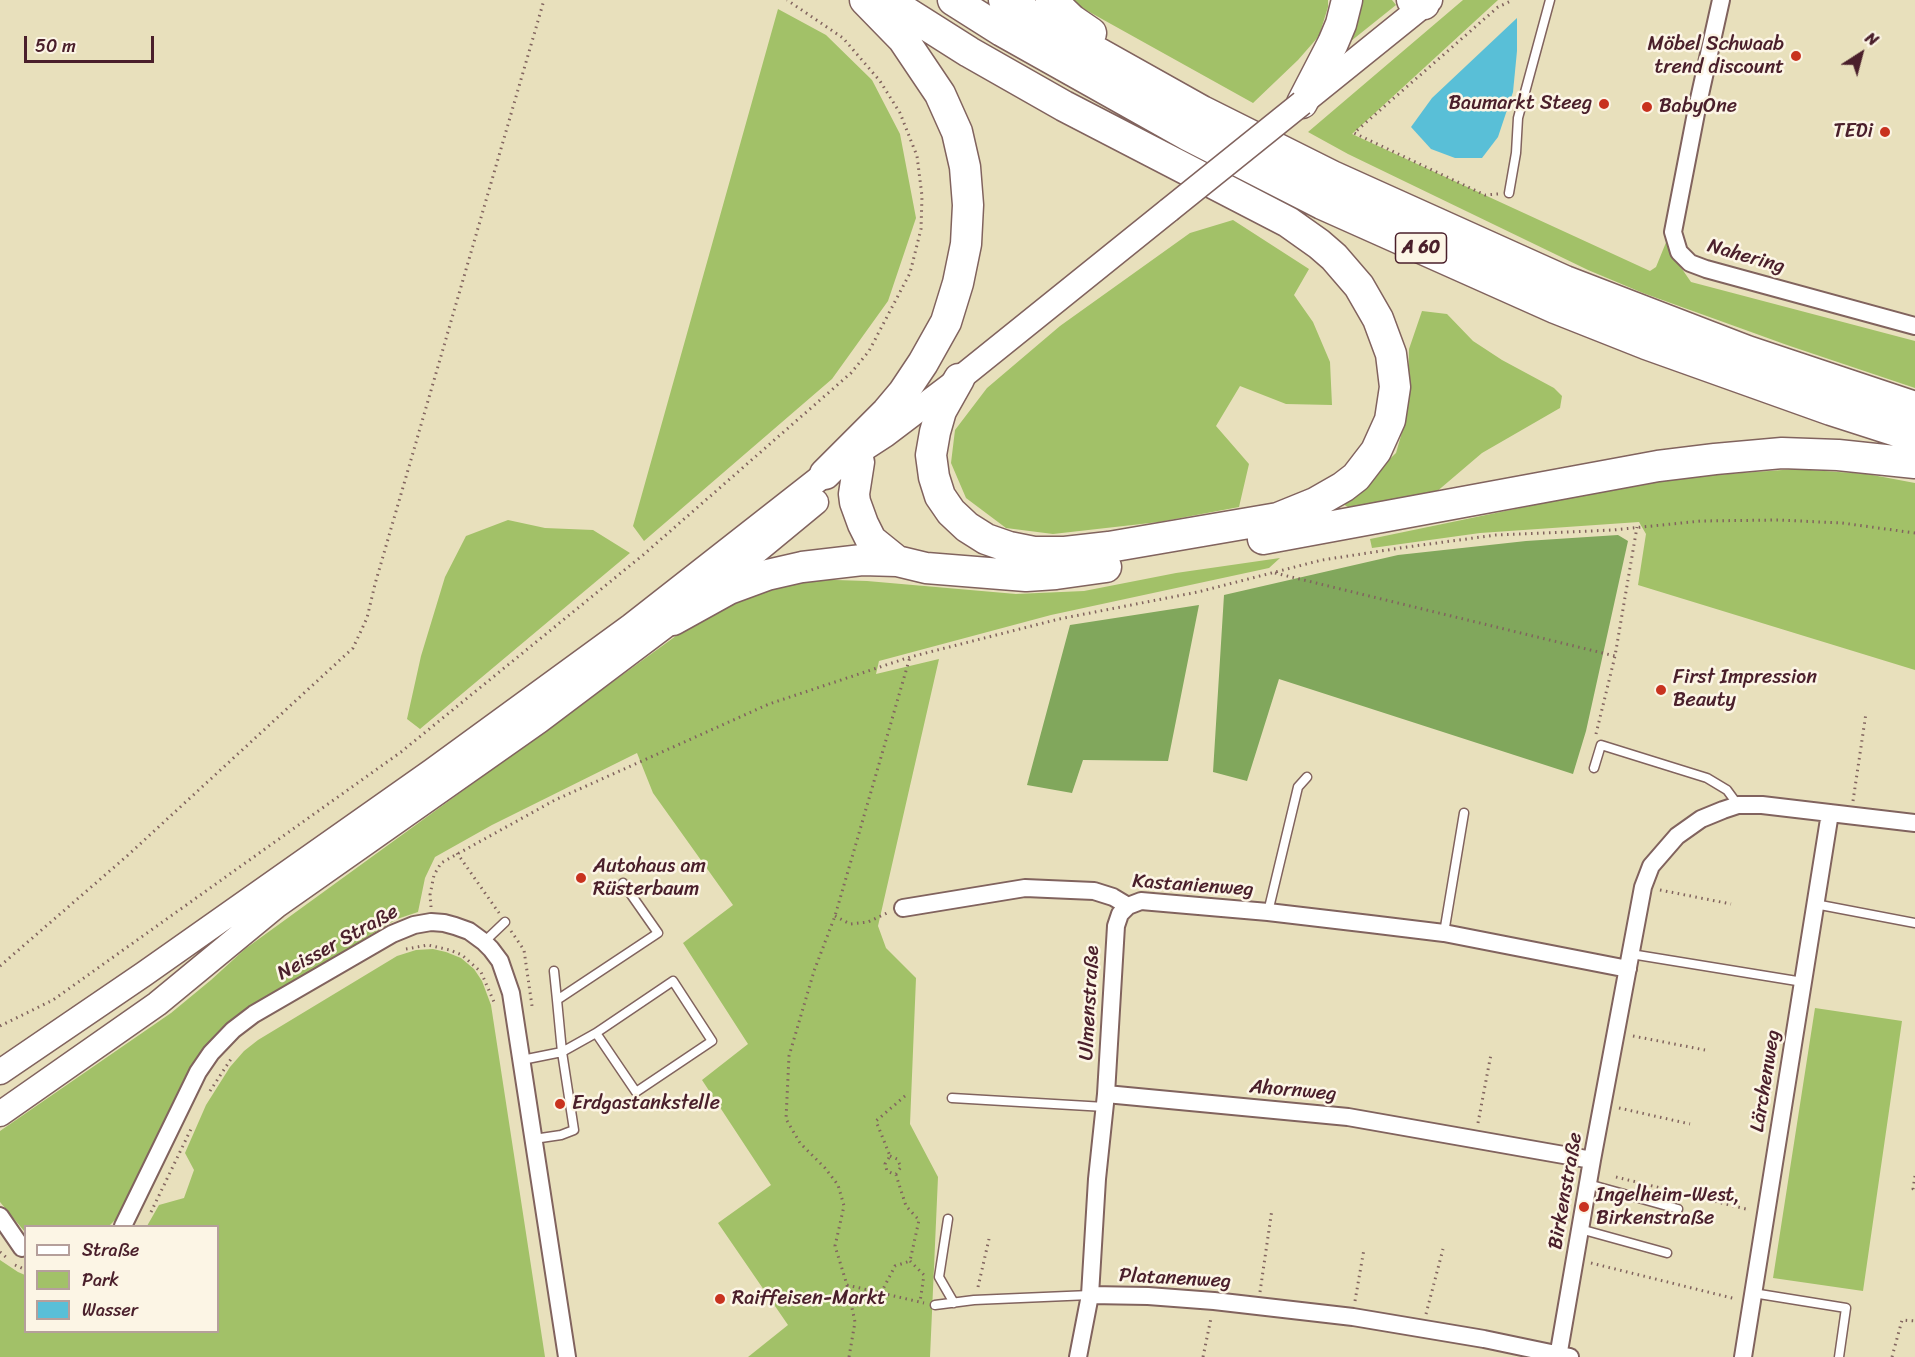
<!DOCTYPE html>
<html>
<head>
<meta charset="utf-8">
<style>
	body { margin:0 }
	#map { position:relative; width:1915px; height:1357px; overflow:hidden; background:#e8e0bc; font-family:Sriracha,sans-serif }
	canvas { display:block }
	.legend { position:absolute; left:24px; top:1225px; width:195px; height:108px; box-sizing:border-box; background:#fcf5e5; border:2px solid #b59f9b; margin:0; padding:8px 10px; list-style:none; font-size:18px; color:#4a1f2b }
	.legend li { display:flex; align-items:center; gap:12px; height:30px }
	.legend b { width:30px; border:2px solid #b59f9b }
	.north { position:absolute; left:1831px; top:24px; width:60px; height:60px; -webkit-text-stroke:4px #fcf5e5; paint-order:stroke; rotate:36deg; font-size:16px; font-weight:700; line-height:24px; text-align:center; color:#4a1f2b }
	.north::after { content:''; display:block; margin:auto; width:21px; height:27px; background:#4a1f2b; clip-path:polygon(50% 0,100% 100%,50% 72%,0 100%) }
	.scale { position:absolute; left:24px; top:36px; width:130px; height:27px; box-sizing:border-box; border:3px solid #4a1f2b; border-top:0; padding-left:8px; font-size:18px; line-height:21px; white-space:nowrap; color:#4a1f2b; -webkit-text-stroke:4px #fcf5e5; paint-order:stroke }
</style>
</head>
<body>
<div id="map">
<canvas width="1915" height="1357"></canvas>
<ul class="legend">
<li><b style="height:8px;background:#fff"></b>Straße</li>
<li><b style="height:16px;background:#a2c168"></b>Park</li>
<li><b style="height:16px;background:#59bfd7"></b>Wasser</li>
</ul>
<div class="north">N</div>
<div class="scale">50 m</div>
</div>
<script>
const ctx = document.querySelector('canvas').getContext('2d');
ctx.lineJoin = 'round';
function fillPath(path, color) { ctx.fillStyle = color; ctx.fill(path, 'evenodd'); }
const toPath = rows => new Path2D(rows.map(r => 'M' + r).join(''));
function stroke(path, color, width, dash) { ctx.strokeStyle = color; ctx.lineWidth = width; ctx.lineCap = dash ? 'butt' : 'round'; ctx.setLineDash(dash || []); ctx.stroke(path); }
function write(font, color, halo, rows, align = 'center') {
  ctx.font = font + ' Sriracha,sans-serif'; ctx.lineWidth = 5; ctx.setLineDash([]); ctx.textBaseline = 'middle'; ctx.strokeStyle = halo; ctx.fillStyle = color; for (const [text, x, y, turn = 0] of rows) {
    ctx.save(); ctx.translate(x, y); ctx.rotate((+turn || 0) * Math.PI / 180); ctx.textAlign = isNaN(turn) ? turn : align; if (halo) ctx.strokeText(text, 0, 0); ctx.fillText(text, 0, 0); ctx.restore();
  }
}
fillPath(toPath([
	[1072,0,1328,0,1328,7,1319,36,1298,60,1253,103,1084,9],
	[1358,0,1392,0,1396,5,1336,53],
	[1463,0,1498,0,1352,134,1650,271,1656,267,1667,240,1673,256,1691,282,1915,341,1915,388,1787,345,1643,293,1588,270,1348,154,1308,132],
	[778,9,826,35,872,80,900,134,916,218,888,301,832,379,644,541,633,526],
	[1233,220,1309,269,1294,295,1313,322,1330,362,1332,405,1286,404,1240,386,1216,426,1249,464,1239,507,1159,522,1053,534,1006,528,966,498,951,463,955,430,987,388,1060,326,1190,233],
	[1422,311,1447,314,1473,341,1502,360,1554,388,1562,396,1560,408,1482,453,1428,499,1353,510,1343,504,1396,453,1407,415,1409,349],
	[1796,469,1867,474,1915,483,1915,670,1638,585,1646,534,1639,522,1480,533,1372,548,1370,539,1660,479],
	[508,520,545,528,593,530,630,553,420,729,407,719,421,656,445,577,466,536],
	[1280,558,1269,568,1051,615,879,661,876,674,939,659,878,926,886,948,916,978,910,1124,938,1177,930,1357,748,1357,788,1325,718,1223,771,1185,702,1080,748,1044,683,943,733,905,653,793,637,753,492,825,435,857,425,878,418,912,397,919,372,934,299,980,248,1009,224,1027,203,1049,184,1079,125,1203,116,1219,109,1226,26,1226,25,1232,0,1202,0,1131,171,1013,211,980,245,949,669,641,699,619,743,596,804,579,867,581,1016,594,1084,591,1176,573],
	[433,949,446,952,461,958,474,969,482,981,491,1005,545,1357,0,1357,0,1260,18,1272,25,1275,26,1332,218,1332,218,1226,147,1226,159,1205,184,1198,194,1170,185,1153,206,1105,230,1067,244,1051,258,1040,397,956,416,950],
	[1815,1008,1902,1021,1863,1291,1773,1278]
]), '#a2c168');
fillPath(toPath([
	[1618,535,1628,541,1586,731,1573,774,1279,679,1247,781,1213,772,1224,595,1398,555,1526,541],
	[1199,605,1168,761,1083,760,1072,793,1027,785,1070,625]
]), '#81a75c');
fillPath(toPath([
	[1517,18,1517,51,1513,92,1498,137,1482,158,1455,158,1431,149,1411,127,1432,98]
]), '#59bfd7');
const lane = toPath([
	[1509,193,1516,153,1518,118,1550,0],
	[1594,768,1601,745,1707,778,1727,790,1738,805],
	[1815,904,1915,923],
	[1268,912,1298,787,1307,777],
	[1444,933,1464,813],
	[484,942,505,922],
	[1631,954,1803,982],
	[554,971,557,1000],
	[522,1060,562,1052,557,1000,658,933,623,883],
	[952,1098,1105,1107],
	[534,1139,561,1135,574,1130,562,1052,596,1033,673,981,712,1041,636,1092,596,1033],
	[1588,1184,1678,1209],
	[948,1219,939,1277,954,1303],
	[1580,1229,1667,1253],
	[1753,1293,1846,1308,1839,1357],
	[935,1305,974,1300,1090,1295]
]);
const street = toPath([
	[1721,0,1697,108,1673,232,1679,252,1690,263,1706,269,1915,326],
	[903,908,1025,888,1094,891,1113,897,1128,906],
	[1106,1094,1348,1117,1592,1160],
	[0,1216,22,1248],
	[123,1226,198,1072,211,1053,233,1030,254,1014,392,934,414,925,431,922,444,923,455,926,469,931,484,942,491,949,500,961,511,993,567,1357],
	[1090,1295,1148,1296,1214,1301,1353,1317,1484,1339,1570,1357],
	[1078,1357,1090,1295,1097,1179,1106,1094,1116,926,1120,914,1128,906,1141,901,1268,912,1370,924,1444,933,1628,969],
	[1558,1357,1592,1160,1643,887,1651,866,1677,836,1701,819,1723,810,1738,805,1762,805,1915,823],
	[1743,1357,1830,813]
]);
const secondary = toPath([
	[1306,100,1430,0],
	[0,1072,144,974,432,771,631,626,825,474,885,435,959,379,1169,210],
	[0,1114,157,1004,276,906,539,721,673,620,816,502]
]);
const highway = toPath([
	[887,0,969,52,1064,106,1288,222,1319,244,1334,257,1359,286,1378,319,1391,354,1395,387,1390,420,1376,451,1356,477,1343,487,1315,503,1278,518,1109,547,1065,552,1034,552,1009,547,986,539,967,527,951,512,940,496,934,477,931,455,935,432,941,411,959,379],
	[953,0,1002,31,1189,136,1322,204,1555,308,1646,344,1831,410,1915,437],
	[1004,0,1202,111,1332,176,1565,281,1747,351,1915,407],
	[1051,0,1072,20,1091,33],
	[1412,0,1424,4,1424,0],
	[1302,103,1333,43,1341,24,1347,0],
	[859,462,854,494,855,502,863,524,871,540,897,561],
	[825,474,887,412,903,393,923,363,946,322,958,283,966,244,968,205,965,167,957,132,940,94,903,39,865,0],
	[1263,539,1658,466,1715,459,1782,453,1838,455,1915,463],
	[673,620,729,589,767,575,802,567,862,560,897,561,926,568,1026,576,1056,574,1106,567]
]);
stroke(lane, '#81635e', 11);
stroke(street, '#81635e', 20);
stroke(secondary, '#81635e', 27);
stroke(highway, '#81635e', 33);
stroke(toPath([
	[1498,194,1485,195,1354,133,1498,7,1513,0],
	[1275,573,1615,656],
	[1596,734,1615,656,1637,527],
	[1853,801,1866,713],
	[457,853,499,913],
	[1660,890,1731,904],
	[431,907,430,895,434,875,441,863,555,800,769,704,910,657,1059,619,1198,592,1322,560,1407,547,1496,535,1613,530,1701,521,1778,520,1842,523,1915,533],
	[835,916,850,924,868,922,887,913],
	[511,931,524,950,532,1006],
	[406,949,428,945,450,950,462,955,481,972,494,1002],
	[0,966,127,856,353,648,367,618,375,584,544,0],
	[0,1026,53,1000,401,752,643,555,851,373,869,351,910,273,921,229,922,196,917,156,900,113,880,81,843,38,787,0],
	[1633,1036,1705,1050],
	[210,1091,231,1059],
	[905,1096,876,1121,890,1156,885,1164,887,1171,896,1175,906,1206,919,1220,910,1261],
	[1619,1108,1690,1124],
	[1478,1123,1491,1054],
	[890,1156,897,1159,901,1167,896,1174],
	[1915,1176,1913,1189,1915,1190],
	[1616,1177,1750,1210],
	[151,1212,191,1129],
	[0,1252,8,1259],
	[910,1261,924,1275,920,1302],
	[1591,1263,1736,1299],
	[15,1265,26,1270],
	[847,1285,924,1303],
	[978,1287,989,1239],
	[1260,1292,1272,1209],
	[881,1293,895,1266,910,1261],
	[1355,1301,1364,1249],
	[1426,1314,1443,1249],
	[849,1357,855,1322,847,1285,835,1246,844,1206,838,1185,825,1168,800,1143,786,1119,789,1056,814,971,835,916,910,657],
	[1203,1357,1211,1318],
	[1892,1357,1902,1320,1915,1321]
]), '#81635e', 3, [1.5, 4.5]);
stroke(lane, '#fff', 8);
stroke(street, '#fff', 16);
stroke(secondary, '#fff', 24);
stroke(highway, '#fff', 30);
const secondaryBridge = toPath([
	[1169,210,1302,103]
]);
stroke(secondaryBridge, '#81635e', 27, []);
stroke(secondaryBridge, '#fff', 24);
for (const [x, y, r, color] of [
	[1796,56,6,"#c8321e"],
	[1604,104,6,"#c8321e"],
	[1647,107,6,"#c8321e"],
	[1885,132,6,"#c8321e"],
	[1661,690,6,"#c8321e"],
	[581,878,6,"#c8321e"],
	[560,1104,6,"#c8321e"],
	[1584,1207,6,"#c8321e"],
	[720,1299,6,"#c8321e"]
]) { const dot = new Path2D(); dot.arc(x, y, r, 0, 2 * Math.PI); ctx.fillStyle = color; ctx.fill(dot); stroke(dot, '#fcf5e5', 2); }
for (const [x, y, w] of [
	[1421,248,51]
]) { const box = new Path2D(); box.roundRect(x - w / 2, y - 15, w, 30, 4.5); ctx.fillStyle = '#fcf5e5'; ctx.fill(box); stroke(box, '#4a1f2b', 1.5); }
write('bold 18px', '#4a1f2b', null, [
	["A 60",1421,248]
]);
write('20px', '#4a1f2b', '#fcf5e5', [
	["Möbel Schwaab",1784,45,"right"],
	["trend discount",1784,68,"right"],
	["Baumarkt Steeg",1592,104,"right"],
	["BabyOne",1659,107],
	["TEDi",1873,132,"right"],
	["First Impression",1673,678],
	["Beauty",1673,701],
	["Autohaus am",593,867],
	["Rüsterbaum",593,890],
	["Erdgastankstelle",572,1104],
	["Ingelheim-West,",1596,1196],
	["Birkenstraße",1596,1219],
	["Raiffeisen-Markt",732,1299]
], 'left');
write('20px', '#4a1f2b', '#fcf5e5', [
	["Nahering",1746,257,16],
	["Kastanienweg",1193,886,4],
	["Neisser Straße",338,943,-29],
	["Ulmenstraße",1090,1003,-87],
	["Lärchenweg",1766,1081,-81],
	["Ahornweg",1293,1091,5],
	["Birkenstraße",1566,1191,-80],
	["Platanenweg",1175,1279,3]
]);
</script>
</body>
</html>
